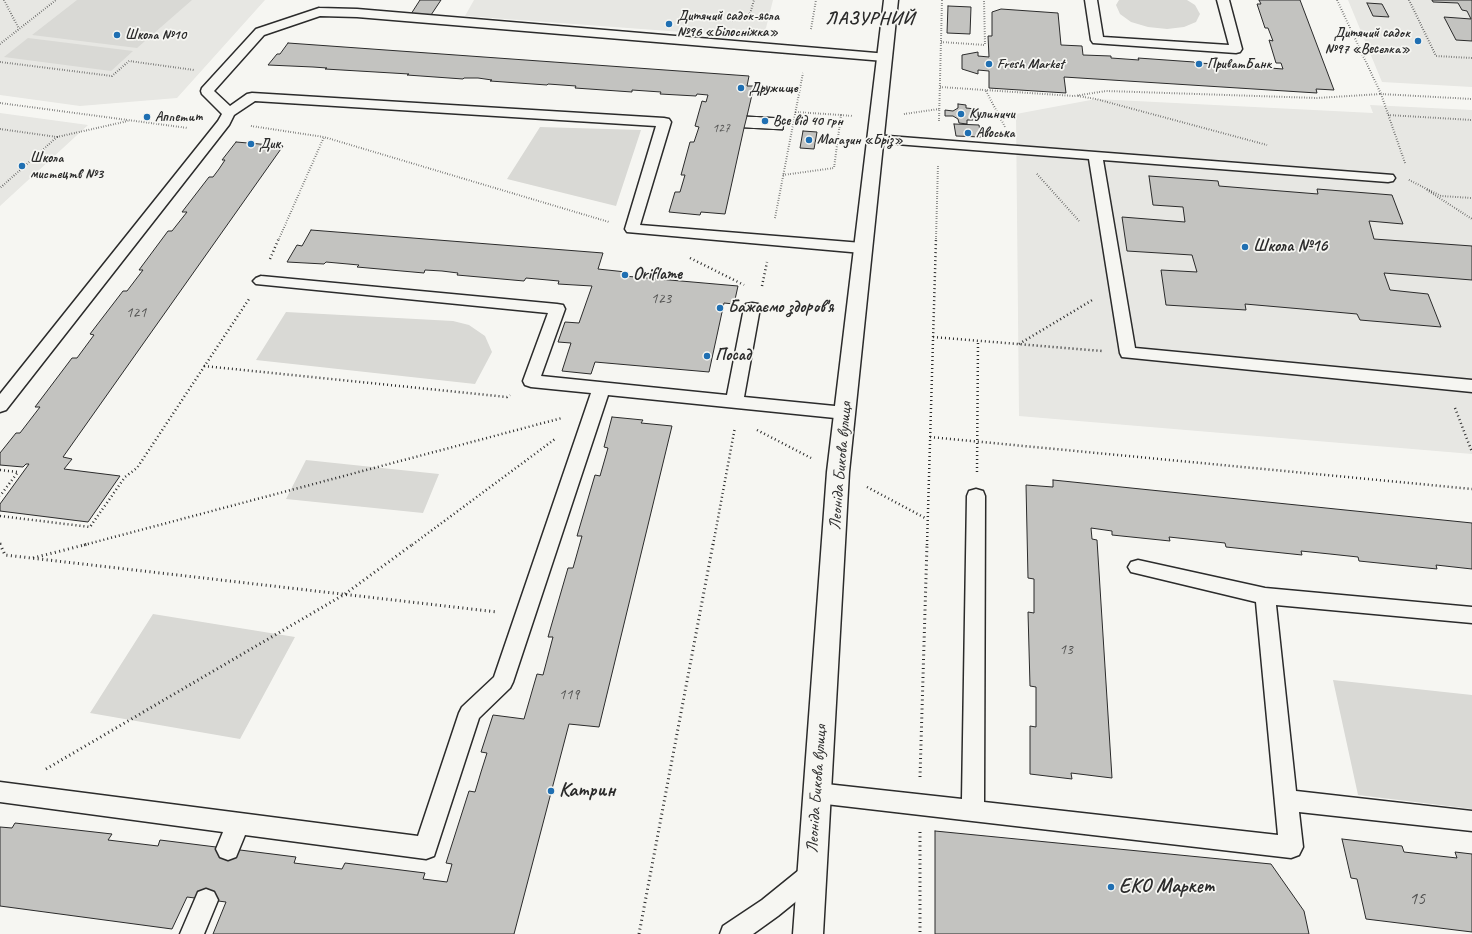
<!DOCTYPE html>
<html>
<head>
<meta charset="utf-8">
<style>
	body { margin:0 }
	canvas { display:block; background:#f6f6f2 }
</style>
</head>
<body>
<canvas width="1472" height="934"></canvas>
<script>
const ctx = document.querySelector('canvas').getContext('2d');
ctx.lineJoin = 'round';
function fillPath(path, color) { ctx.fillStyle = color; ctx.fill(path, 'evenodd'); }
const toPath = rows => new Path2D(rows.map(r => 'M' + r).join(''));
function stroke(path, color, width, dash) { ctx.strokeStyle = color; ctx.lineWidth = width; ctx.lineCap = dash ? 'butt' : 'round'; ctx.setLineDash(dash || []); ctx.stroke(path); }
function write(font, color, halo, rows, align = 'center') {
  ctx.font = font + ' Caveat,sans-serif'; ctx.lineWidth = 3.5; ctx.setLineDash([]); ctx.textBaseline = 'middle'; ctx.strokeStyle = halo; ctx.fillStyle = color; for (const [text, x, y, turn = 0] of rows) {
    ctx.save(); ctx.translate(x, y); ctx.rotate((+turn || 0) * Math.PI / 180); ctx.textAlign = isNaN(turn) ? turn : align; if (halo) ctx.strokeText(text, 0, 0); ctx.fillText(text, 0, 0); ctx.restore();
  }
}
fillPath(toPath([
	[0,0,265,0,177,98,80,106,0,95],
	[474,0,773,0,765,32,750,37,465,16],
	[1348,0,1472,0,1472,87,1382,82],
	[1096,99,1373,113,1370,105,1472,110,1472,454,1019,416,1016,114],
	[0,113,88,125,0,206]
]), '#e7e7e3');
fillPath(toPath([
	[77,0,192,0,137,48,32,35],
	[1119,0,1187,0,1195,5,1200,14,1196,22,1184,27,1167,29,1148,27,1131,22,1120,14,1116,5],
	[28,38,133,51,111,71,4,57],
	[540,127,641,130,616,206,507,179],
	[286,312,453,321,469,325,485,336,492,352,475,384,256,360],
	[306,460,439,474,423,513,286,499],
	[153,614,295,637,240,739,90,713],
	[1333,680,1472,695,1472,809,1358,795]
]), '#d9d9d5');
const building = toPath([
	[420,0,441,0,431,15,411,14,420,0],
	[1259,0,1300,0,1334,90,1316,89,1317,93,1064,77,1066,93,989,88,989,71,978,70,978,74,962,69,962,55,978,52,978,56,989,57,988,36,992,36,992,12,1001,9,1058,13,1061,45,1082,46,1083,55,1111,56,1111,58,1139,60,1138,58,1194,62,1195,63,1269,66,1270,68,1283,69,1281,63,1276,63,1269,40,1273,41,1268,28,1265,28,1257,4,1261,4,1259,0],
	[1432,0,1472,0,1472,41,1456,40,1444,17,1471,19,1467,11,1462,10,1458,3,1433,2,1432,0],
	[1367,3,1382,4,1389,17,1373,16,1367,3],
	[948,6,971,7,970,34,947,33,948,6],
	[288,43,749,76,747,86,754,86,747,116,785,118,783,130,744,128,725,214,701,212,700,215,669,212,675,192,680,192,685,175,681,175,690,142,694,142,699,127,695,126,702,101,706,102,708,95,697,94,696,96,660,94,661,92,632,90,632,92,575,88,576,86,548,84,547,85,490,81,492,80,478,78,464,78,463,79,407,75,409,74,325,69,327,68,313,67,268,65,277,54,280,54,288,43],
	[958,104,966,105,966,108,976,109,977,120,967,120,967,124,959,123,958,119,953,116,945,116,945,110,953,111,958,108,958,104],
	[747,116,785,118,783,130,744,128,747,116],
	[954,124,979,125,981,137,956,136,954,124],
	[803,131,817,132,814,149,800,148,803,131],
	[236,142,283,146,63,457,72,459,64,469,120,476,88,522,0,511,0,504,29,464,26,464,23,467,0,465,0,453,16,433,20,433,40,407,35,407,72,358,77,358,94,335,90,334,123,291,127,291,143,270,139,270,168,231,172,231,187,212,182,212,209,177,213,177,219,169,225,160,222,160,236,142],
	[1149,176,1218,181,1219,186,1318,194,1317,189,1392,195,1403,224,1369,221,1374,239,1472,246,1472,280,1384,273,1390,290,1428,294,1441,327,1360,320,1357,314,1302,309,1245,304,1246,310,1166,305,1161,270,1197,272,1192,255,1127,251,1122,217,1185,222,1183,207,1153,205,1149,176],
	[311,230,603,253,598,269,626,272,624,276,738,286,734,304,724,303,709,372,595,362,591,374,562,371,571,343,558,342,565,322,579,323,592,286,558,284,559,281,526,278,524,281,457,275,458,273,442,271,425,270,424,273,357,267,359,265,326,262,324,264,287,262,297,245,302,246,311,230],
	[612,417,643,420,641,423,672,426,599,727,569,724,514,934,213,934,226,902,187,897,172,929,0,906,0,827,12,828,15,823,112,834,108,840,158,846,160,840,296,857,294,863,342,869,345,863,425,873,423,879,447,882,452,864,446,863,469,791,475,792,481,772,487,753,481,752,493,715,524,719,537,674,543,675,553,637,548,637,568,568,573,568,582,536,577,536,595,475,600,476,608,448,604,447,612,417],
	[1053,480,1472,523,1472,569,1436,565,1437,569,1359,561,1358,557,1330,554,1301,551,1302,555,1226,547,1225,543,1169,537,1170,541,1112,535,1112,531,1091,528,1092,539,1097,540,1112,778,1071,773,1072,779,1030,774,1030,726,1036,727,1036,687,1030,686,1028,612,1034,613,1034,579,1028,578,1026,485,1053,487,1053,480],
	[935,831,1271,864,1304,911,1309,934,935,934,935,831],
	[1342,839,1402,846,1404,852,1457,858,1455,852,1472,854,1472,932,1366,919,1357,879,1351,878,1342,839]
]);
fillPath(building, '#c3c3c0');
stroke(building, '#2b2b2b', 1);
const lane = toPath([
	[1085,0,1097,0,1103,37,1229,45,1217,0,1229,0,1242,49,1240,52,1236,53,1093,43,1091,40,1085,0],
	[319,8,357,9,888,54,890,57,888,60,884,61,357,17,320,16,264,35,214,91,230,106,247,94,252,93,664,118,669,119,671,122,640,225,862,243,867,245,870,248,867,251,862,253,627,232,625,229,656,126,255,101,234,115,229,125,6,410,0,412,0,394,218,121,222,114,202,94,201,91,202,88,256,29,319,8],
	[875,135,1393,175,1395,178,1393,181,1388,182,1103,160,1135,348,1472,380,1472,392,1122,357,1120,353,1089,159,870,142,868,139,870,136,875,135],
	[261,276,557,304,563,305,565,309,541,376,727,395,744,308,746,304,752,303,758,304,760,308,744,397,845,407,851,409,854,413,851,417,845,419,608,395,513,682,510,688,479,718,434,856,426,859,245,835,236,857,228,860,220,857,216,849,223,832,0,802,0,782,418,836,459,713,462,707,494,677,591,393,531,387,525,385,523,381,548,313,256,284,253,281,256,278,261,276],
	[976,489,983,491,985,496,984,802,1278,835,1256,602,1131,572,1128,567,1131,562,1138,560,1265,588,1472,607,1472,623,1276,605,1296,791,1472,811,1472,831,1299,812,1303,847,1299,855,1291,858,817,803,809,800,806,793,809,786,817,783,962,799,967,496,969,491,976,489],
	[812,863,820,866,824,874,820,882,778,916,753,934,720,934,723,926,762,900,804,866,812,863],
	[206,889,214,892,218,900,204,934,180,934,198,892,206,889]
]);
const secondary = toPath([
	[884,0,898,0,849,472,823,934,793,934,827,472,884,0]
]);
stroke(lane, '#2b2b2b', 3);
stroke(secondary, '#2b2b2b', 3);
stroke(toPath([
	[4,0,19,29],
	[1409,0,1436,56,1472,58],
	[732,21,750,14,754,0],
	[811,29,816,0],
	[941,42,985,45,984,0],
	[0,44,56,0],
	[0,62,112,76,129,61,194,70],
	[940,87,1074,96,1106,91,1317,98,1381,94,1337,0],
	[986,91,1005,127],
	[1078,96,1096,99,1267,145],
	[0,103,188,128],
	[904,114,939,109],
	[841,115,853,116],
	[1388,115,1472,120],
	[939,121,942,0],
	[251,126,324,137,609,222],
	[0,129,57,137,0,188],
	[57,137,128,121],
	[1405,163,1381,94,1472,99],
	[1037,174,1080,222],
	[783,175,834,168,841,115,795,112],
	[1409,180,1441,196,1472,198],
	[1427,190,1472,219],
	[775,218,803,73],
	[279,239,324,137],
	[936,239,938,164]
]), '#2b2b2b', 2, [0.5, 2]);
stroke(toPath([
	[690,258,744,285],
	[270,259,279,238],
	[762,286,767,262],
	[933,337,1102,351],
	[1019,344,1094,299],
	[204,366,507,397,510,395],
	[1455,408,1472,452],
	[757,430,811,458],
	[930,437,1472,489],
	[0,470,18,472,0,496],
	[977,472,978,341],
	[867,487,927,519],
	[0,516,90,527,125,477,137,468,249,299],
	[0,543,1,545],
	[84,545,562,418],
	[412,545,555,439],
	[713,545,735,427],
	[927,545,936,238]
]), '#2b2b2b', 2.5, [1, 3]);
stroke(toPath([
	[0,544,5,555,497,612],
	[33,558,88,544],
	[46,769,345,594,413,544],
	[920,777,927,544],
	[920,832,920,934],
	[639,934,713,544]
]), '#2b2b2b', 3, [1, 3.5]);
fillPath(lane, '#f6f6f2');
fillPath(secondary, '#f6f6f2');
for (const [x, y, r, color] of [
	[669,24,4,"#1f6fb2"],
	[117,35,4,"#1f6fb2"],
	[1418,41,4,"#1f6fb2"],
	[989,64,4,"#1f6fb2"],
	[1199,64,4,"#1f6fb2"],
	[741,88,4,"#1f6fb2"],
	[961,114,4,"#1f6fb2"],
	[147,117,4,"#1f6fb2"],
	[765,121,4,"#1f6fb2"],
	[968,133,4,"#1f6fb2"],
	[809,140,4,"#1f6fb2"],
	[251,144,4,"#1f6fb2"],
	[22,166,4,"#1f6fb2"],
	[1245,247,4,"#1f6fb2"],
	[625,275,4,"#1f6fb2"],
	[720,308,4,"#1f6fb2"],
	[707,356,4,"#1f6fb2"],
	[551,791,4,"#1f6fb2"],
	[1111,887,4,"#1f6fb2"]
]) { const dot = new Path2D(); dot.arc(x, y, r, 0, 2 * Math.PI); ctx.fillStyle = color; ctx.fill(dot); stroke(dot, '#f6f6f2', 1.5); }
write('13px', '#515150', null, [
	["127",721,129]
]);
write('bold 14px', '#2b2b2b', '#f6f6f2', [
	["Дитячий садок-ясла",677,16],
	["№96 «Білосніжка»",677,32],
	["Дитячий садок",1410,33,"right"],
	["№97 «Веселка»",1410,49,"right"],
	["Школа №10",125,35],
	["Fresh Market",997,64],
	["ПриватБанк",1207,64],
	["Дружище",749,88],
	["Кулиничи",969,114],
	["Аппетит",155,117],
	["Все від 40 грн",773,121],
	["Авоська",976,133],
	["Магазин «Бріз»",817,140],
	["Дик",259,144],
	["Школа",30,158],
	["мистецтв №3",30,174]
], 'left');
write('15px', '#515150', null, [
	["123",661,299],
	["121",136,313],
	["13",1066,650],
	["119",569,695]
]);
write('bold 17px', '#2b2b2b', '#f6f6f2', [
	["Школа №16",1253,247],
	["Oriflame",633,275],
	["Бажаємо здоров'я",728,308],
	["Посад",715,356]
], 'left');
write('17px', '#2b2b2b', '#f6f6f2', [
	["Леоніда Бикова вулиця",841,466,-85],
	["Леоніда Бикова вулиця",817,789,-86]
]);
ctx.letterSpacing = '1px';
write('bold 18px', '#2b2b2b', '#f6f6f2', [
	["ЛАЗУРНИЙ",870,19]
]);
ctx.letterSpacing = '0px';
write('18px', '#515150', null, [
	["15",1417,899]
]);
write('bold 20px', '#2b2b2b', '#f6f6f2', [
	["Катрин",559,791],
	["ЕКО Маркет",1119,887]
], 'left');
</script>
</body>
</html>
